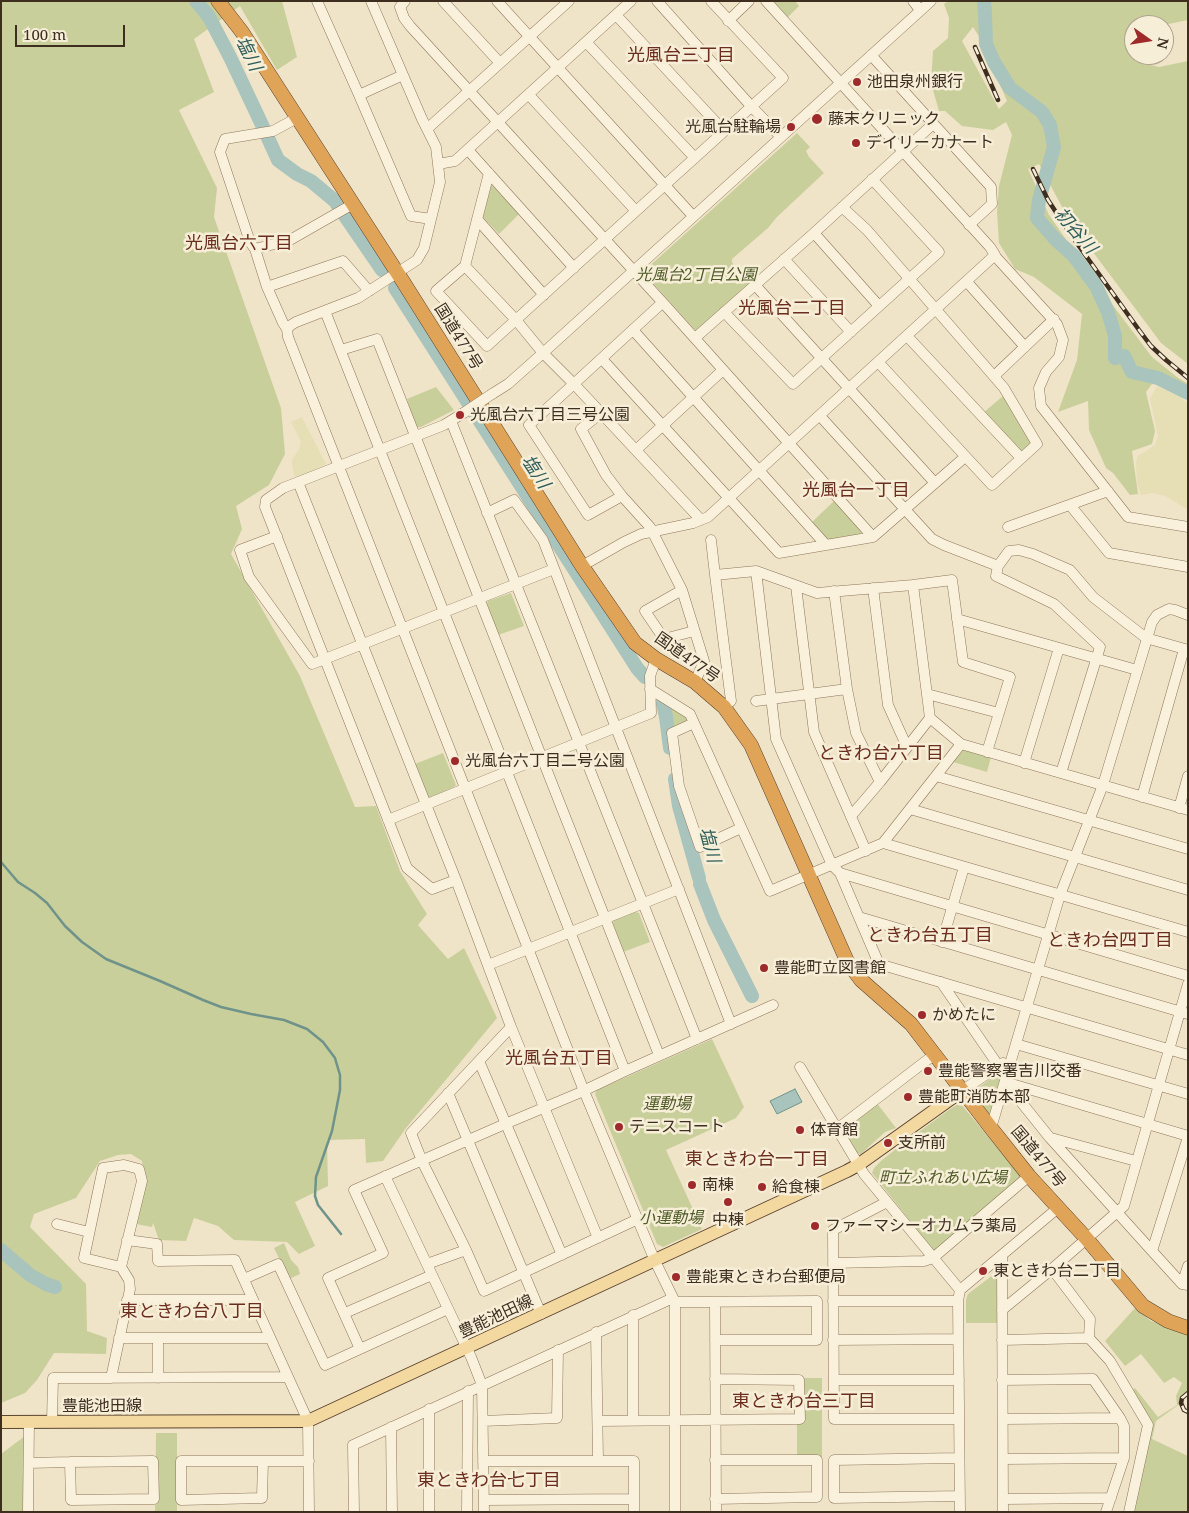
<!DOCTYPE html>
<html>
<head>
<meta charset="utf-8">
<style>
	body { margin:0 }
	#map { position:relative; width:1189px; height:1513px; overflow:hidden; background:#f0e4c8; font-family:"Noto Serif",serif }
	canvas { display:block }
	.frame { position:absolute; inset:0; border:2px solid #3d2e20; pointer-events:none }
	.north { position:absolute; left:1124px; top:15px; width:50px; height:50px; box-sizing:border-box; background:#f7eed8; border:1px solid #ada18e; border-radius:50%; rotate:103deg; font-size:14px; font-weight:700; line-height:20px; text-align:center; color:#3d2e20 }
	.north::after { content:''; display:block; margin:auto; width:18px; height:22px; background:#9e2a2b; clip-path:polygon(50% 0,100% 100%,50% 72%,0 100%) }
	.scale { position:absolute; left:15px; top:25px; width:110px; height:22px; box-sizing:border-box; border:2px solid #3d2e20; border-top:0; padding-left:6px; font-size:15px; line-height:18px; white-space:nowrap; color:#3d2e20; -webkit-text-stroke:4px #f7eed8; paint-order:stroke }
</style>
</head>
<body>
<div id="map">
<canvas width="1189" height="1513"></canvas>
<div class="frame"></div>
<div class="north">N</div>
<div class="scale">100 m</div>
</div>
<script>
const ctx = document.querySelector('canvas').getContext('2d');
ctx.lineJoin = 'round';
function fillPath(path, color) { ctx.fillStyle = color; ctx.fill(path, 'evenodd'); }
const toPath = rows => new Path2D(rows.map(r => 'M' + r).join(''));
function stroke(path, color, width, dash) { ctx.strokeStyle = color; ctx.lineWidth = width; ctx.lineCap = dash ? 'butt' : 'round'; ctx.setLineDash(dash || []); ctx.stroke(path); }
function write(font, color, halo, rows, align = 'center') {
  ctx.font = font + ' "Noto Serif","Noto Sans JP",serif'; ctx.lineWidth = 5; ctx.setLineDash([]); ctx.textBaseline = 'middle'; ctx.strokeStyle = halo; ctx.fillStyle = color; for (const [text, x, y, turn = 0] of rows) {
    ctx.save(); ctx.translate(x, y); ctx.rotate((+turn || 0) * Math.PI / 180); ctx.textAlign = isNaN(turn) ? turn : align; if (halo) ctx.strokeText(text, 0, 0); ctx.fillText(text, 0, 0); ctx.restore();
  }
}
fillPath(toPath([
	[1157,386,1181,397,1188,404,1187,509,1165,496,1153,493,1141,495,1137,483,1136,462,1138,456,1155,445,1158,436,1150,399],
	[302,417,326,464,297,479,294,474,292,464,292,460,299,449,301,442,291,422]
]), '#e6deb5');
fillPath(toPath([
	[1,1,282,1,297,57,277,70,240,6,194,39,214,92,179,110,217,188,214,217,281,408,285,454,269,485,236,506,242,529,231,554,300,676,355,807,376,806,400,871,427,914,418,925,448,959,464,948,497,1018,406,1128,383,1161,366,1163,365,1139,327,1140,328,1186,295,1202,315,1246,299,1254,287,1242,234,1240,218,1226,194,1218,186,1241,159,1240,153,1223,152,1227,136,1224,145,1184,142,1161,131,1154,118,1155,100,1161,76,1198,34,1214,30,1227,86,1284,87,1331,107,1338,106,1354,54,1353,37,1380,25,1393,1,1403],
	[773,1,795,1,799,6,788,17],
	[948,1,1188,1,1188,20,1164,25,1134,25,1134,55,1143,55,1151,65,1159,67,1188,61,1188,364,1161,343,1069,220,1039,164,1028,169,1049,215,1099,287,1152,357,1177,377,1188,384,1188,397,1168,386,1152,384,1146,392,1155,431,1152,444,1132,451,1138,494,1130,495,1113,473,1106,468,1089,430,1088,401,1058,412,1077,360,1082,314,1034,277,1015,269,999,243,997,212,999,186,1012,135,1006,122,993,130,962,126,945,111,939,111,931,83,933,51,948,38,949,18,944,4],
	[973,27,980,38,1007,101,999,109,962,41],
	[797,133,810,147,806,151,809,157,824,173,777,217,768,228,732,259,732,262,737,270,751,284,697,332,645,274,645,270],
	[488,186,493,186,519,214,499,234,482,216],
	[436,387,454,410,421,427,416,427,407,399],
	[1003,396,1030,441,1031,443,1023,451,1019,451,983,413],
	[834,501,861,531,860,536,827,541,811,523],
	[511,593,524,626,498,635,487,604,488,601],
	[678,638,685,659,683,662,674,658,675,656,666,642],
	[665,702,687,718,687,722,668,730,664,704],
	[966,750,991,757,987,772,953,762,963,751],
	[443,753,456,785,454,787,430,798,428,797,415,764],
	[635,912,639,913,650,942,623,952,613,923,614,920],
	[712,1039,744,1107,736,1118,666,1150,702,1229,663,1247,657,1244,595,1094,597,1090],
	[1002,1070,1006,1074,990,1115,973,1094,974,1091],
	[876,1102,896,1128,885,1132,861,1154,855,1153,843,1130],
	[960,1103,1018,1172,1021,1178,934,1251,872,1173,874,1168,882,1160,901,1145,950,1109],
	[284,1243,291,1260,298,1267,300,1274,289,1279,274,1248],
	[998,1271,998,1323,966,1323,966,1300,968,1294],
	[1135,1308,1151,1321,1188,1334,1188,1392,1181,1403,1156,1421,1152,1439,1188,1456,1188,1512,1131,1512,1152,1424,1130,1392,1135,1388,1158,1417,1177,1405,1176,1396,1182,1383,1174,1377,1164,1383,1141,1354,1125,1366,1105,1341],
	[802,1378,822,1378,822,1457,797,1457,797,1422],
	[156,1433,177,1433,177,1512,155,1512],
	[25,1436,24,1512,1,1512,1,1454]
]), '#c9cf9b');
const water = toPath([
	[795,1089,802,1102,777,1114,770,1101,795,1089]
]);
fillPath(water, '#a9c4bc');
stroke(water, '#6f938a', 1);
stroke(toPath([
	[1,862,18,882,35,893,47,903,65,926,82,942,106,959,160,981,203,1000,221,1007,251,1014,284,1020,307,1029,323,1042,335,1058,337,1065,340,1075,340,1090,332,1131,316,1177,315,1196,318,1205,341,1234]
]), '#6f938a', 2.5);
stroke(toPath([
	[196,1,209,17,230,57,263,127],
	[984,1,985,13,986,44,994,62,1010,88,1042,112,1050,125,1054,147,1039,200,1037,218,1056,240,1074,256,1096,286,1108,312,1115,336,1115,358,1124,356,1132,372,1158,378,1188,393],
	[268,138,278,160,297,174,311,181,335,201,338,206],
	[345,216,382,270],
	[395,288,637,668,645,677],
	[663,703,666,717,670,748],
	[675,779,679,806,699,878],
	[700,884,714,920,752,996],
	[1,1250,30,1275,46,1284,55,1287]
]), '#a9c4bc', 14);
const minor = toPath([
	[317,1,359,95,411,216,431,219],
	[405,1,400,7,404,18,410,26,665,305,873,537],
	[443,1,500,63],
	[497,1,693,216],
	[657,1,751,106,781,137],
	[913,1,920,10],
	[616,15,724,131],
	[728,21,749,1],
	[586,42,695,158],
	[871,55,991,187,992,204,969,225],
	[359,95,403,75],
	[529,95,636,211],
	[297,118,273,131,225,139,220,152,250,242,255,249,267,287,283,323,287,329,288,337,584,1091,655,1261,675,1302,675,1512],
	[427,129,569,1],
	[468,150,574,268],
	[438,164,455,161,631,1],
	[489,173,465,266,436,291,487,346,783,78,711,1],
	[842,207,867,230,1004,388,1037,444,992,485,879,363],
	[477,219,544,295],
	[814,233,879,306],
	[255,249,290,240,353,204],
	[995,256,1057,324,1063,340,1059,357,1046,372,1039,388,1041,406,1128,517,1188,527],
	[784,259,851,332],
	[465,266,516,320,543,353,574,384,701,520],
	[967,282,1025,347],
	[755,285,935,483],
	[267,287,343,261,369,291],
	[325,311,625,1071],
	[724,312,793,384,939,252,872,179],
	[287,329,291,325,296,322,358,298,417,260,424,248,440,182,436,147,422,119,371,1],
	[633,330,826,545],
	[907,336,1021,458],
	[695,338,814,233,933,124],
	[341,350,377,339,659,1055],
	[602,359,779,553,873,537,965,457],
	[994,376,1054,319],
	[492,394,508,384,543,353,931,1],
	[601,413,581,429,606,475,622,496,650,527,682,590,704,661,695,682],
	[820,416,932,539,944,545,998,566,996,576,1054,604,1100,647,1061,773],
	[451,421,697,1039],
	[636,450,723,370],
	[298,482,456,880,511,1027,598,1238],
	[622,496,588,515,529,425,662,303],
	[1070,505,1109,553,1188,567],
	[487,513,514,500,543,540,731,1024],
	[1008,527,1108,491],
	[277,536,240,550,249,577,312,664,554,569],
	[711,540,715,575],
	[582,566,624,542,641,534,693,523,708,517,995,255,990,247,766,1],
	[998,566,1009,551,1019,550,1033,554,1070,570,1093,597,1146,638,1188,650],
	[756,571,776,739,832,865,840,873,879,964,1188,1055],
	[913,585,952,580,963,662,1010,677,987,752],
	[796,586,814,732,866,851],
	[873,588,888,705,907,747],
	[682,590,645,611,664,639,694,631],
	[957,619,1137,670],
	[650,689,690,714,770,891,883,843,961,744],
	[847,689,856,733,880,782],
	[927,694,999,713],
	[756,701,847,689,834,591],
	[724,707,731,701,715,575,756,571,817,593,913,585,930,718,961,744,1188,810],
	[694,723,672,733,679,786,700,847,741,828],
	[1024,763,1059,648],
	[936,776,1188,849],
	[1142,797,1184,649],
	[1179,808,1188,776],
	[910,809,1188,890],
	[851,816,880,782,930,718],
	[388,820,651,713,650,676,656,659],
	[883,843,1188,932],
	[840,873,1188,976],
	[456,880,432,889,407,868,265,507,266,500,283,488,444,425,465,412],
	[859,917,1188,1014],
	[942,942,964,867],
	[488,965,679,889],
	[941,982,998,1065],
	[511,1027,411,1133,422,1161,466,1250,484,1291,638,1219],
	[1016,1044,1188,1094],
	[479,1061,562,1255],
	[800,1067,864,1174,960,1290],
	[1005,1082,1050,1138,1152,1251,1182,1284,1188,1285],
	[1005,1082,1188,1136],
	[963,1090,1003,1063],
	[448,1093,541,1314],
	[991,1128,1060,895,1103,785,1152,622,1157,615,1169,609,1175,610,1188,615],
	[837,1129,935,1054],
	[1051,1138,1136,1161],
	[385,1176,471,1357,482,1385,484,1512],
	[887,1202,833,1230,834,1419,959,1419],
	[57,1224,89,1232],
	[127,1240,157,1244,158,1261,235,1260,308,1421,309,1512],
	[1152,1251,1188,1137],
	[1002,1256,1003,1512],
	[833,1263,924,1261,933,1258,1029,1176],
	[427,1264,466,1250],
	[244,1279,278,1264,325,1365,360,1349,328,1278,383,1253,354,1190,505,1124,579,1093,625,1071,773,1005],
	[1182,1284,1188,1266],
	[127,1300,253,1300],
	[833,1301,958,1301],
	[675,1302,817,1301,817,1340,715,1340],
	[715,1302,716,1512],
	[1002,1310,1052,1269,1124,1206,1188,984],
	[345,1313,432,1275],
	[633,1315,633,1420],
	[596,1332,598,1461],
	[119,1338,270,1338],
	[1089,1338,1110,1361,1148,1425,1129,1512],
	[833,1340,958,1339],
	[1002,1340,1089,1338,1090,1319,1052,1269],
	[360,1349,448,1309],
	[111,1378,130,1289,129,1280,121,1267,84,1258,103,1168,124,1165,139,1169,142,1181,121,1267],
	[158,1378,158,1339],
	[834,1380,959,1380],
	[1002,1380,1093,1379,1120,1418,1124,1426,1124,1458,1106,1512],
	[1003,1419,1120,1418],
	[483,1421,557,1418,558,1350],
	[598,1421,800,1419,799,1380,715,1379],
	[52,1422,53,1378,288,1377],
	[391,1427,392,1512],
	[959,1458,834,1460,834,1498,960,1496],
	[1003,1459,1124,1458],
	[715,1460,817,1460,817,1497,715,1499],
	[263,1461,262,1498,181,1500,181,1461,309,1461],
	[483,1461,634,1461,634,1512],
	[29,1463,70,1462,153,1461,154,1499,71,1500,70,1462],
	[1003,1499,1111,1498],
	[484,1500,634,1499],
	[28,1512,29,1422],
	[354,1512,353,1445,673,1298],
	[429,1512,429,1409],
	[467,1512,468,1391],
	[960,1512,958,1301,960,1290,1058,1208]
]);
const major = toPath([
	[1,1422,308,1421,847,1171,858,1165,963,1090]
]);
const highway = toPath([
	[218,1,242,32,402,280,582,566,635,643,656,659,695,682,724,707,751,745,847,961,861,980,911,1024,991,1128,1029,1176,1086,1238,1143,1306,1168,1321,1188,1328]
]);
stroke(minor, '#8d765c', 11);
stroke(major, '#5b4430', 14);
stroke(highway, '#5b4430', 15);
stroke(minor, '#faf1dc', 10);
stroke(major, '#f3d9a0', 12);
stroke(highway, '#e0a458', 14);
const rail = toPath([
	[975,47,998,100],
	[1033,169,1048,200,1071,235,1139,330,1151,346,1166,360,1188,378],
	[1188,1393,1182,1398,1181,1403,1184,1410,1188,1412]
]);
stroke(rail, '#3d2e20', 4.5);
stroke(rail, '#f7eed8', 2.5, [8]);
const minorBridge = toPath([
	[465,412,492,394]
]);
stroke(minorBridge, '#8d765c', 11, []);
stroke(minorBridge, '#faf1dc', 10);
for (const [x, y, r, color] of [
	[857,82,5,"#9e2a2b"],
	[817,119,6,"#9e2a2b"],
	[791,127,5,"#9e2a2b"],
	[856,143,5,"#9e2a2b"],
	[460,415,5,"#9e2a2b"],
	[455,761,5,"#9e2a2b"],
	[764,968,5,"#9e2a2b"],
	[922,1015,5,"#9e2a2b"],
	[928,1071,5,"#9e2a2b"],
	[908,1097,5,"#9e2a2b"],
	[619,1127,5,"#9e2a2b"],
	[800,1130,5,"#9e2a2b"],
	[888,1143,5,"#9e2a2b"],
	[692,1185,5,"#9e2a2b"],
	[762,1187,5,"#9e2a2b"],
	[728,1202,5,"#9e2a2b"],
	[815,1226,5,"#9e2a2b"],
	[983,1271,5,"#9e2a2b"],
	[676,1277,5,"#9e2a2b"]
]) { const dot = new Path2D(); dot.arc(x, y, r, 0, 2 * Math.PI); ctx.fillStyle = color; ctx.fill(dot); stroke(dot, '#f7eed8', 2); }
write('16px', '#3d2e20', '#f7eed8', [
	["池田泉州銀行",867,82],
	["藤末クリニック",828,119],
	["光風台駐輪場",781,127,"right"],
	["デイリーカナート",866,143],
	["光風台六丁目三号公園",470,415],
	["光風台六丁目二号公園",465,761],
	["豊能町立図書館",774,968],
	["かめたに",932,1015],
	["豊能警察署吉川交番",938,1071],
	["豊能町消防本部",918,1097],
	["テニスコート",629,1127],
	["体育館",810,1130],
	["支所前",898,1143],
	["南棟",702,1185],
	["給食棟",772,1187],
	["中棟",728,1220,"center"],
	["ファーマシーオカムラ薬局",825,1226],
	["東ときわ台二丁目",993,1271],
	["豊能東ときわ台郵便局",686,1277]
], 'left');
write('italic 16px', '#4d5a26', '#f7eed8', [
	["光風台2丁目公園",696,275],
	["運動場",667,1104],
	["町立ふれあい広場",943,1178],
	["小運動場",671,1218]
]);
write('16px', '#3d2e20', '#f7eed8', [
	["国道477号",458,337,58],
	["国道477号",687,658,35],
	["国道477号",1038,1157,50],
	["豊能池田線",496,1317,-25],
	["豊能池田線",102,1406]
]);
write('italic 18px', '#2f5d5a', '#f7eed8', [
	["塩川",248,54,64],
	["初谷川",1075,231,49],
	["塩川",535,472,57],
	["塩川",709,845,75]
]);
write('18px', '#6b2e1e', '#f7eed8', [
	["光風台三丁目",681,56],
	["光風台六丁目",239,244],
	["光風台二丁目",792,309],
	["光風台一丁目",856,491],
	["ときわ台六丁目",881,754],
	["ときわ台五丁目",930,936],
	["ときわ台四丁目",1110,941],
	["光風台五丁目",559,1059],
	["東ときわ台一丁目",757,1160],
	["東ときわ台八丁目",192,1312],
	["東ときわ台三丁目",804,1402],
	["東ときわ台七丁目",489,1481]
]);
</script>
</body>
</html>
